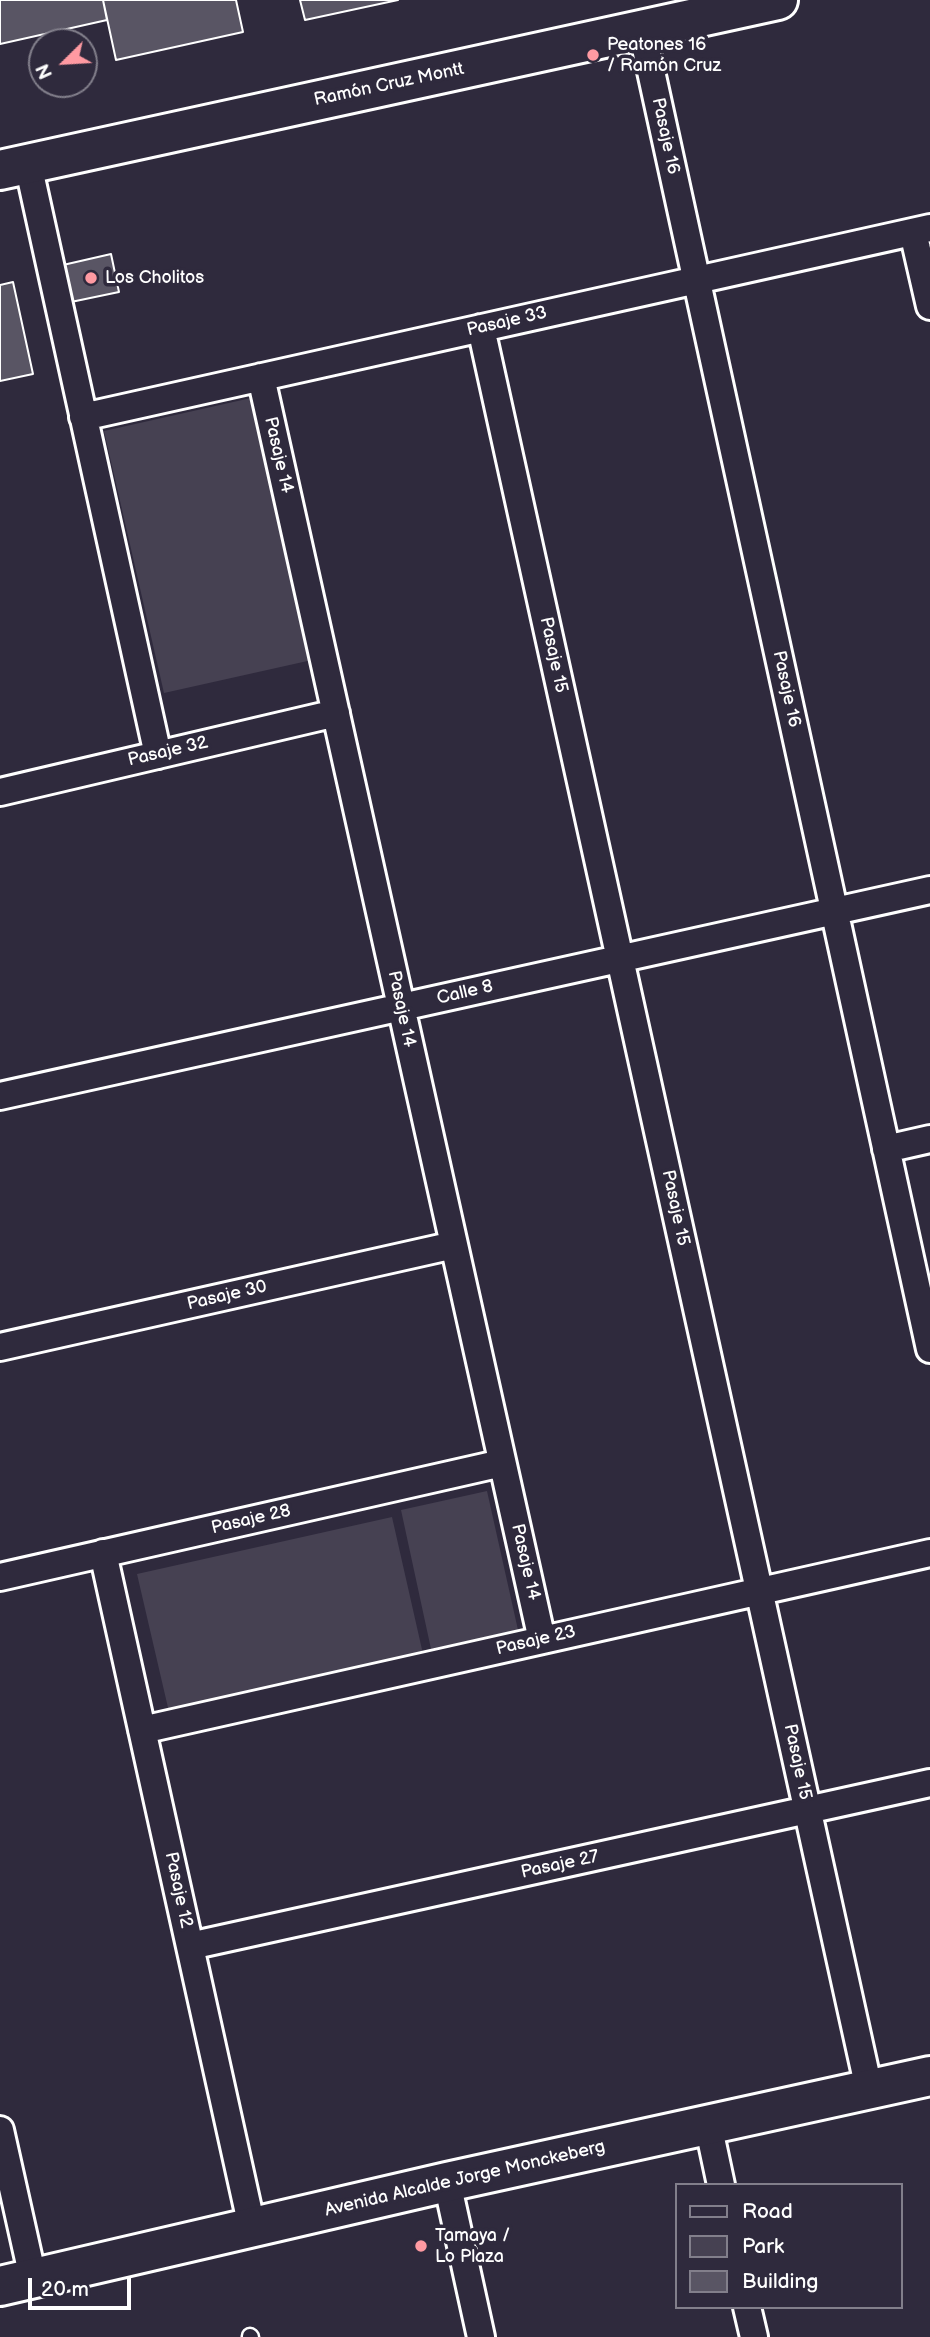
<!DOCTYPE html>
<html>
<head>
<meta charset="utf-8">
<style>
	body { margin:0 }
	#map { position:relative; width:930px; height:2337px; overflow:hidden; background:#2f2a3d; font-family:"Balsamiq Sans",sans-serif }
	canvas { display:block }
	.legend { position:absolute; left:675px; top:2183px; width:228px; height:126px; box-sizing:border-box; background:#2f2a3d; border:2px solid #827f8b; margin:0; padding:9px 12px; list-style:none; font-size:21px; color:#fff }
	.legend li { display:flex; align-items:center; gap:14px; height:35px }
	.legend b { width:35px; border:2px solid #827f8b }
	.north { position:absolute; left:28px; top:28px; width:70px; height:70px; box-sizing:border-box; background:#2f2a3d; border:2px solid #827f8b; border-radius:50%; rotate:246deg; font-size:19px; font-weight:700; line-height:28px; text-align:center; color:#fff }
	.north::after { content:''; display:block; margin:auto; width:24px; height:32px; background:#ff9aa2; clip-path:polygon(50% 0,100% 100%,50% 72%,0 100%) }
	.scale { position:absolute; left:28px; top:2278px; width:103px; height:32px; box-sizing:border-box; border:4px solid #fff; border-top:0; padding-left:9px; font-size:21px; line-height:24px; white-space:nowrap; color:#fff; -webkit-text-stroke:5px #2f2a3d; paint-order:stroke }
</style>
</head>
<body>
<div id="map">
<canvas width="930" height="2337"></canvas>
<ul class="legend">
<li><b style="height:9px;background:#2f2a3d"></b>Road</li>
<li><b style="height:19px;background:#464152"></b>Park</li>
<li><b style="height:19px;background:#595564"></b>Building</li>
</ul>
<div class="north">N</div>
<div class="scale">20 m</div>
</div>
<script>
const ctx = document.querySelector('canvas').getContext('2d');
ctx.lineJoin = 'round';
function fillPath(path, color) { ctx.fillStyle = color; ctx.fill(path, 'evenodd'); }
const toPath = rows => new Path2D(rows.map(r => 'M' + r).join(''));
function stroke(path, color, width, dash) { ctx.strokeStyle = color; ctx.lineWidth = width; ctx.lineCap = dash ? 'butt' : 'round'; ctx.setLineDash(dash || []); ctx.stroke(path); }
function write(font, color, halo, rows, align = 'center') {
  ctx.font = font + ' "Balsamiq Sans",sans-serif'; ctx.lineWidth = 7; ctx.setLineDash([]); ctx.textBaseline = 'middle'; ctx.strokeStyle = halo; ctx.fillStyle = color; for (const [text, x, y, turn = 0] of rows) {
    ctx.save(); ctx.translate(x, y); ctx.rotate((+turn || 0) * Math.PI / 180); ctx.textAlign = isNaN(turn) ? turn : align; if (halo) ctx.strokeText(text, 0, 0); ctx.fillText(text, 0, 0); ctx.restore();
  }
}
fillPath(toPath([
	[251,398,312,660,164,693,104,431],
	[487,1491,518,1630,431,1649,401,1510],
	[392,1517,423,1654,169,1712,137,1574]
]), '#464152');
const building = toPath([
	[0,0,103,0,107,20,0,44,0,0],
	[103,0,236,0,243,32,116,60,103,0],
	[300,0,398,0,305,20,300,0],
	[111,254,119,292,71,302,63,265,111,254],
	[13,282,33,374,0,381,0,285,13,282]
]);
fillPath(building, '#595564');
stroke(building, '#fff', 2);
const lane = toPath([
	[250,2336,251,2337]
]);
const street = toPath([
	[642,30,930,1349],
	[28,164,158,755],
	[913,232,930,306],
	[481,328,869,2089],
	[261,377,542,1640],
	[83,417,930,228],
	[0,792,336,713],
	[0,1096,930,890],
	[886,1149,930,1139],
	[0,1347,454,1245],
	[103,1553,252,2227],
	[0,1577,502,1463],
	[142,1730,930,1553],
	[190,1946,930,1783],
	[708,2124,721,2185],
	[0,2130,33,2278],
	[447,2182,481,2337],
	[747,2307,754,2337]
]);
const secondary = toPath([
	[0,170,778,0],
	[0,2286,447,2182,930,2076]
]);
stroke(lane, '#fff', 19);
stroke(street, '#fff', 32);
stroke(secondary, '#fff', 44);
stroke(lane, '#2f2a3d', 14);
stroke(street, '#2f2a3d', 26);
stroke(secondary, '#2f2a3d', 38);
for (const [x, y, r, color] of [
	[593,55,7,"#ff9aa2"],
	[91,278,7,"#ff9aa2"],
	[421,2246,7,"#ff9aa2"]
]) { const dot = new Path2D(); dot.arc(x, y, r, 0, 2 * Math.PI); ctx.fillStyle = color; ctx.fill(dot); stroke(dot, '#2f2a3d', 2.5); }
write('18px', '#fff', '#2f2a3d', [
	["Peatones 16",607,45],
	["/ Ramón Cruz",607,66],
	["Los Cholitos",105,278],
	["Tamaya /",435,2236],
	["Lo Plaza",435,2257]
], 'left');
write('18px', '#fff', '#2f2a3d', [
	["Ramón Cruz Montt",389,85,-12],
	["Pasaje 16",665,136,78],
	["Pasaje 33",507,322,-13],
	["Pasaje 14",278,455,77],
	["Pasaje 15",553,655,78],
	["Pasaje 16",786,689,78],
	["Pasaje 32",168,752,-13],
	["Calle 8",465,993,-13],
	["Pasaje 14",401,1009,78],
	["Pasaje 15",675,1208,78],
	["Pasaje 30",227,1296,-13],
	["Pasaje 28",251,1520,-13],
	["Pasaje 14",525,1562,77],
	["Pasaje 23",536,1641,-13],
	["Pasaje 15",797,1762,78],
	["Pasaje 27",560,1865,-12],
	["Pasaje 12",178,1890,78],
	["Avenida Alcalde Jorge Monckeberg",465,2179,-13]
]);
</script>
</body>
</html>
